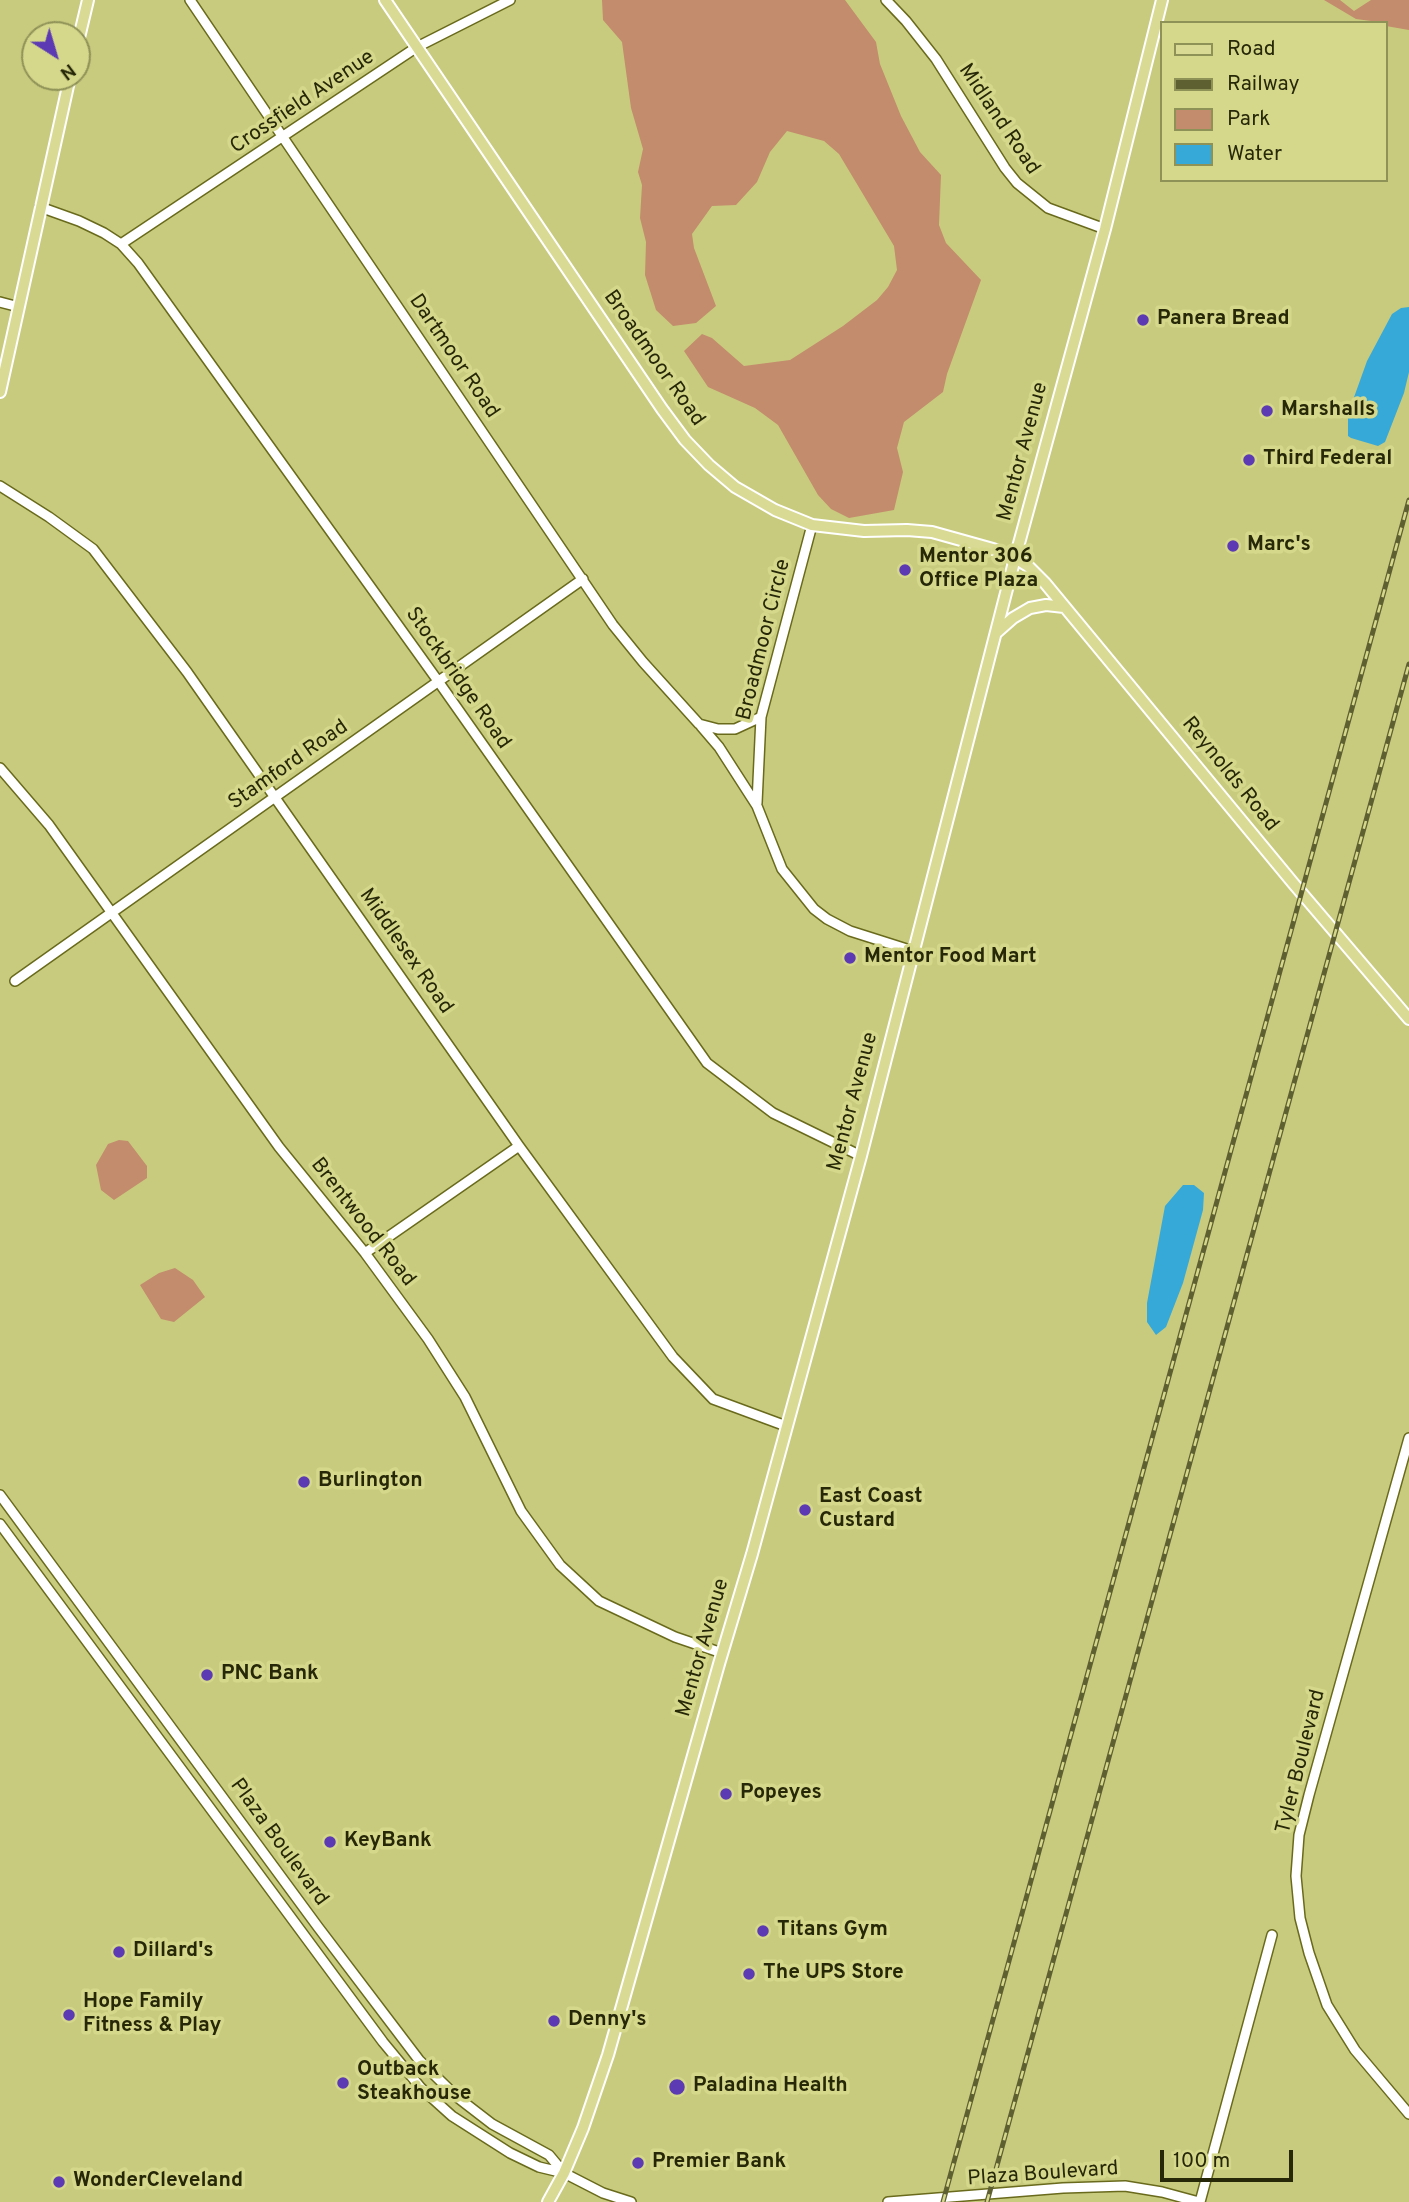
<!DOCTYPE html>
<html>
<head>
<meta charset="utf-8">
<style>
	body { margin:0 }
	#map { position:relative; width:1409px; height:2202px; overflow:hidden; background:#c8cb7e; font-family:Overpass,sans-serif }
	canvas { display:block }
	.legend { position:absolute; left:1160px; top:21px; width:228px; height:161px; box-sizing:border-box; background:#d5d88b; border:2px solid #8f9257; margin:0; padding:9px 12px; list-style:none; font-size:21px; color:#272808 }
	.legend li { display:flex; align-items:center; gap:14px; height:35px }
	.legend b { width:35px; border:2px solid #8f9257 }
	.north { position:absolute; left:21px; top:21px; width:70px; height:70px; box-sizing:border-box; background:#d5d88b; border:2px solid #8f9257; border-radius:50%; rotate:143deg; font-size:19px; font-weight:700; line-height:28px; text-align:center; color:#272808 }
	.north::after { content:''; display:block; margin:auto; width:24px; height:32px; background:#5c3ab3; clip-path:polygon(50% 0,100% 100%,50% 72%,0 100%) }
	.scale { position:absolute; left:1160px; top:2150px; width:133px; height:32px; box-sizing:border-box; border:4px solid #272808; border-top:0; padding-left:9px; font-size:21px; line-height:24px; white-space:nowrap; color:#272808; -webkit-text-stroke:5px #d5d88b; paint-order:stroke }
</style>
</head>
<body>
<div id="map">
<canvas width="1409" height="2202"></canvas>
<ul class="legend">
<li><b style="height:9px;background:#d9da94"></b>Road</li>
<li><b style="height:9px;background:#5e6031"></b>Railway</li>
<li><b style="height:19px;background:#c38c6d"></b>Park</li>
<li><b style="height:19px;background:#37a9d8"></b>Water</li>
</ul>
<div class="north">N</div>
<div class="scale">100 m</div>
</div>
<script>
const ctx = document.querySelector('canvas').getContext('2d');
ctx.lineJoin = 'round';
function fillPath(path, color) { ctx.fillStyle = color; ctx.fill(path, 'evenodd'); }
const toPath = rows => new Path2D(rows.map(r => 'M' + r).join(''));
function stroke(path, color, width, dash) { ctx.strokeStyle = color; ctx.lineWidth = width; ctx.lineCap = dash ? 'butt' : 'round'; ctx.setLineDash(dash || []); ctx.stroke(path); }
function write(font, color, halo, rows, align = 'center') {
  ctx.font = font + ' Overpass,sans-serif'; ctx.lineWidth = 7; ctx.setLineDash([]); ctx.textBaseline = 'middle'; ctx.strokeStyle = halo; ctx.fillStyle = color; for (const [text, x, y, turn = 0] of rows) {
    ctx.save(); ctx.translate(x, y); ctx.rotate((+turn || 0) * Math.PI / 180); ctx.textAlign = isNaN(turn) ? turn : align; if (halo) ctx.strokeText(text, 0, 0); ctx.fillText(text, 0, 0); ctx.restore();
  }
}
fillPath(toPath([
	[602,0,845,0,876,42,880,64,901,116,920,152,941,175,939,225,946,243,981,280,947,374,943,392,904,422,897,448,903,472,894,510,849,518,831,509,818,495,778,425,755,408,708,387,684,351,702,334,712,338,744,366,790,360,843,326,877,300,888,287,897,270,894,246,839,154,824,141,787,131,770,152,757,182,736,205,712,206,692,234,694,248,716,306,696,323,673,326,656,310,645,275,646,242,640,218,642,185,638,172,643,149,631,108,622,42,603,20],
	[1324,0,1340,0,1354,11,1371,0,1409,0,1409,30,1386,26,1386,23,1356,19],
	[119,1140,128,1141,147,1166,147,1178,114,1200,101,1190,96,1165,108,1144],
	[175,1268,193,1280,205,1297,174,1322,161,1319,140,1285,159,1273]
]), '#c38c6d');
fillPath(toPath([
	[1409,307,1409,372,1404,393,1385,442,1378,446,1351,438,1348,436,1348,414,1367,361,1392,314,1401,308],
	[1183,1185,1194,1185,1204,1193,1203,1210,1183,1283,1166,1327,1156,1335,1147,1322,1147,1303,1165,1206]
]), '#37a9d8');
const minor = toPath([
	[190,0,613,625,643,662,699,724,718,729,735,729,761,717],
	[886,0,906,21,936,59,1005,168,1017,183,1048,208,1105,229],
	[40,207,79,221,104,233,121,244,138,263,438,681,707,1063,773,1113,861,1156],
	[121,244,417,47,510,0],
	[0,302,19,307],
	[0,486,49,517,93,549,187,672,519,1146,673,1357,713,1399,786,1426],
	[701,726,719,747,757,806,782,869,814,909,827,919,850,931,913,951],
	[0,768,49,825,279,1147,365,1253,428,1339,465,1397,521,1511,560,1565,599,1601,675,1637,722,1653],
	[757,803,761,717,812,525],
	[15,981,583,579],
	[365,1253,519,1146],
	[1409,1438,1309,1795,1299,1835,1296,1876,1300,1918,1309,1953,1327,2005,1355,2050,1409,2114],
	[0,1495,318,1927,419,2060,457,2097,492,2124,549,2155,564,2173],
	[0,1524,383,2042,421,2088,452,2116,510,2153,539,2167,564,2173,603,2193,631,2202],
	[888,2202,1063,2188,1125,2186,1162,2192,1199,2202],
	[1200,2202,1272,1935]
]);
const major = toPath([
	[385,0,662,409,685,440,709,465,735,487,775,510,812,525,864,531,907,530,932,532,993,549,1015,558,1028,566,1045,583,1293,883,1409,1019],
	[77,46,88,0],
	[0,392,70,77],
	[996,633,1013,618,1030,608,1046,605,1064,607],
	[548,2202,564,2173,583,2128,608,2055,719,1664,752,1554,861,1156,1015,558,1105,229,1162,0]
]);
stroke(minor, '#696a1b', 12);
stroke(major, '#fff', 14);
stroke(minor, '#fff', 9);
stroke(major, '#d9da94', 10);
const rail = toPath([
	[943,2202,1409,500],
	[987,2202,1409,664]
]);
stroke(rail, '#5e6031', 5);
stroke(rail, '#d5d88b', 2.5, [8]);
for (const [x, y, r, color] of [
	[1143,320,7,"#5c3ab3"],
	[1267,411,7,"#5c3ab3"],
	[1249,460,7,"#5c3ab3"],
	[1233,546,7,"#5c3ab3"],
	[905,570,7,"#5c3ab3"],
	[850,958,7,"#5c3ab3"],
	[304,1482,7,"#5c3ab3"],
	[805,1510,7,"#5c3ab3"],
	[207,1675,7,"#5c3ab3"],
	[726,1794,7,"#5c3ab3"],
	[330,1842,7,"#5c3ab3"],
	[763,1931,7,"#5c3ab3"],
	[119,1952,7,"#5c3ab3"],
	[749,1974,7,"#5c3ab3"],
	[69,2015,7,"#5c3ab3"],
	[554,2021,7,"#5c3ab3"],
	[343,2083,7,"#5c3ab3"],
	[677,2087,9,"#5c3ab3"],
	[638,2163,7,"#5c3ab3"],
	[59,2182,7,"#5c3ab3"]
]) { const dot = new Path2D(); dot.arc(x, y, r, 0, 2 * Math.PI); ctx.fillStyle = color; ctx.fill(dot); stroke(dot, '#d5d88b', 2.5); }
write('21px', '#272808', '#d5d88b', [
	["Crossfield Avenue",303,103,-34],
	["Midland Road",998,120,56],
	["Dartmoor Road",453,357,56],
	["Broadmoor Road",653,359,55],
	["Mentor Avenue",1024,452,-75],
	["Broadmoor Circle",765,640,-76],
	["Stockbridge Road",457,679,55],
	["Stamford Road",289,766,-35],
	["Reynolds Road",1229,775,51],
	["Middlesex Road",405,952,55],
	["Mentor Avenue",854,1102,-75],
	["Brentwood Road",362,1223,52],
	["Mentor Avenue",704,1648,-74],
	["Tyler Boulevard",1302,1762,-76],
	["Plaza Boulevard",278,1843,54],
	["Plaza Boulevard",1043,2175,-4]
]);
write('bold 21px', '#272808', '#d5d88b', [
	["Panera Bread",1157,320],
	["Marshalls",1281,411],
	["Third Federal",1263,460],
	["Marc's",1247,546],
	["Mentor 306",919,558],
	["Office Plaza",919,582],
	["Mentor Food Mart",864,958],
	["Burlington",318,1482],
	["East Coast",819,1498],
	["Custard",819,1522],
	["PNC Bank",221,1675],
	["Popeyes",740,1794],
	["KeyBank",344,1842],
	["Titans Gym",777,1931],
	["Dillard's",133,1952],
	["The UPS Store",763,1974],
	["Hope Family",83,2003],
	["Fitness & Play",83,2027],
	["Denny's",568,2021],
	["Outback",357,2071],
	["Steakhouse",357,2095],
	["Paladina Health",693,2087],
	["Premier Bank",652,2163],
	["WonderCleveland",73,2182]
], 'left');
</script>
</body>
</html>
